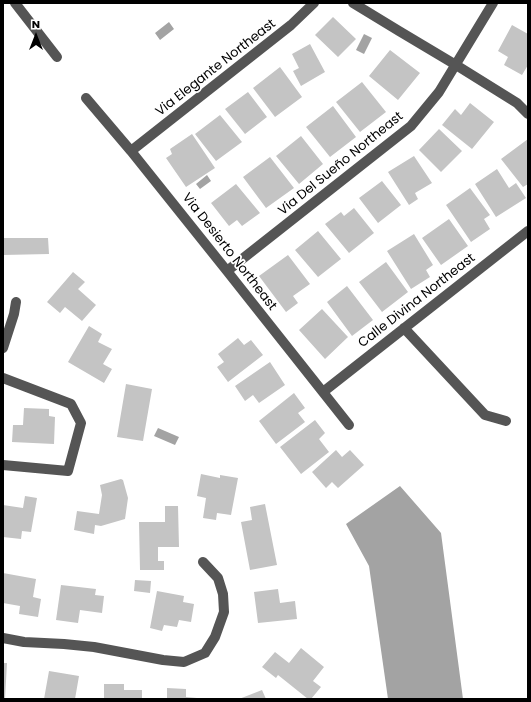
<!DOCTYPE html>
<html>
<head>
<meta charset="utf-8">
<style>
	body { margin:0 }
	#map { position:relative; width:531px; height:702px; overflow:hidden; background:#fff; font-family:Poppins,sans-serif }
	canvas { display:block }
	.frame { position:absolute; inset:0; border:4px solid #000; pointer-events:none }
	.north { position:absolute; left:16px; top:16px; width:40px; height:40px; -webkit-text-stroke:3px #fff; paint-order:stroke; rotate:0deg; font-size:11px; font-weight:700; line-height:16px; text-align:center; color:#000 }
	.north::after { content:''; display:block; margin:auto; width:14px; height:18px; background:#000; clip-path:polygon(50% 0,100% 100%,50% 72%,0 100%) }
</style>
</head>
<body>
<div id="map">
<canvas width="531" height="702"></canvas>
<div class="frame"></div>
<div class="north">N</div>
</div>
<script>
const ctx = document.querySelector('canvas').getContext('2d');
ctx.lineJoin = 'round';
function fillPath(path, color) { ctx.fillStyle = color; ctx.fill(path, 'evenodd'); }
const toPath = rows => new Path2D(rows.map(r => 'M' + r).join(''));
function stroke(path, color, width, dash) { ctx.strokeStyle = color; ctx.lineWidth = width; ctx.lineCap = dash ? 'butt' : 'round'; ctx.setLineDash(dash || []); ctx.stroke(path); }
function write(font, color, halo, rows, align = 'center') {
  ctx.font = font + ' Poppins,sans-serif'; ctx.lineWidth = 3.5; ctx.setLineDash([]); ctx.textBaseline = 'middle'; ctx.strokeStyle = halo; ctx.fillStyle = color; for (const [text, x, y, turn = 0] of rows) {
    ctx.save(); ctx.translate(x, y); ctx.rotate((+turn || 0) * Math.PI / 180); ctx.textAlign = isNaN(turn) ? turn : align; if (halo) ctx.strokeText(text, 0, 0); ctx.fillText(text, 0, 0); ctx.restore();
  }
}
fillPath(toPath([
	[169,22,174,29,160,40,155,33],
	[364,34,372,38,364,54,356,50],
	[207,175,211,181,200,189,196,184],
	[158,428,179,437,175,445,154,436],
	[400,486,441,533,463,699,388,699,369,566,346,524]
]), '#a3a3a3');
fillPath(toPath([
	[333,17,356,39,338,57,315,35],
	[512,25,528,34,528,65,522,75,504,65,508,57,498,51],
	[310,44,325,72,301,86,293,71,299,68,292,54],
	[390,50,420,73,398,100,369,76],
	[280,67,302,97,275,117,253,88],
	[362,82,386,112,360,132,336,102],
	[248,92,267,117,245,134,225,109],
	[470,103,494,122,472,149,442,125,455,109,461,115],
	[333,106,356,137,330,157,306,127],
	[220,115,242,142,216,161,195,134],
	[439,129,462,151,441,172,419,150],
	[192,134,215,168,186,187,166,158,172,154,170,149],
	[301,136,323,164,299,184,276,156],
	[528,139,528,184,523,187,501,159],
	[414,156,432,183,415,193,418,199,409,205,388,172],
	[270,157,294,188,266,208,243,177],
	[497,169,509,188,516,183,526,198,496,217,475,184],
	[382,181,401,205,378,223,359,198],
	[236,184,260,213,242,226,237,220,229,226,211,203],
	[470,188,490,215,484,219,490,229,471,242,446,205],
	[354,208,374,233,349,253,325,224,341,212,344,216],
	[449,219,468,246,441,265,422,238],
	[318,231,341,259,318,277,295,250],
	[414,234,433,265,426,270,430,277,411,289,387,251],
	[3,238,48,238,49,254,3,255],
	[288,255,310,284,293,296,298,303,286,312,259,276],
	[386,262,408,292,382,312,359,282],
	[73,272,85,282,78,289,96,305,82,321,65,307,60,313,47,302],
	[347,286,373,320,352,336,327,302],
	[322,309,348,337,325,359,299,330],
	[89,326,102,334,98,342,112,349,103,364,112,369,104,383,68,362],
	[238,338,244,345,251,340,263,355,228,382,217,367,224,362,218,354],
	[270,362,285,385,259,403,253,395,245,401,235,386],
	[126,384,152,389,143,441,117,437],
	[294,393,305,408,298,413,305,422,276,444,259,421],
	[24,408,49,409,49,416,55,417,54,444,12,442,13,425,23,425],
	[315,420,325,433,319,439,329,452,301,474,280,447],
	[336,450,342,457,350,450,364,465,338,488,332,482,326,488,312,472],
	[201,474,220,478,220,475,238,478,231,515,217,513,216,520,203,518,206,498,197,496],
	[121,479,123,480,128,498,125,519,101,526,95,525,94,534,74,530,77,511,99,514,102,495,100,485],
	[25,496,37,498,31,532,22,531,21,539,3,537,3,505,23,508],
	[265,504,277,565,250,570,241,522,252,520,250,507],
	[165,506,178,506,179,547,158,547,158,561,164,561,164,570,140,570,139,522,165,522],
	[3,573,36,579,33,597,41,599,38,617,19,614,20,606,3,603],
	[135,580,151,581,150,593,134,591],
	[61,585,96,589,95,595,104,596,102,613,80,610,78,623,56,620],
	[278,589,280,603,295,601,297,619,258,623,254,592],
	[157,591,184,596,183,602,194,604,191,622,179,620,177,627,164,625,162,631,150,628],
	[301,648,324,667,313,681,321,687,311,699,308,699,278,675,276,678,262,667,275,652,289,663],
	[3,663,7,663,5,699,3,699],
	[49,671,79,676,75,699,44,699],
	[104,684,124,684,124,690,142,690,142,699,104,699],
	[167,688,186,689,186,697,197,698,197,699,167,699],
	[262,690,266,699,239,699]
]), '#c4c4c4');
stroke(toPath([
	[15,3,57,57],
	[353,3,399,31,456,65,517,103,528,114],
	[86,98,131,151,227,271,349,425],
	[131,151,291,25,314,3],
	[227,271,411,126,439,92,493,3],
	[404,328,485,415,506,421],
	[3,348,14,314,16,302],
	[3,378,71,404,81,423,68,471,3,465],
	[323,392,528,231],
	[3,638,24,642,64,644,94,647,163,660,184,662,205,653,215,637,224,612,223,594,218,578,203,562]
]), '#555', 10);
write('13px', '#000', '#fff', [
	["Via Elegante Northeast",216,68,-38],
	["Via Del Sueño Northeast",341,164,-39],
	["Via Desierto Northeast",229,252,52],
	["Calle Divina Northeast",417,301,-38]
]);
</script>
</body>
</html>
